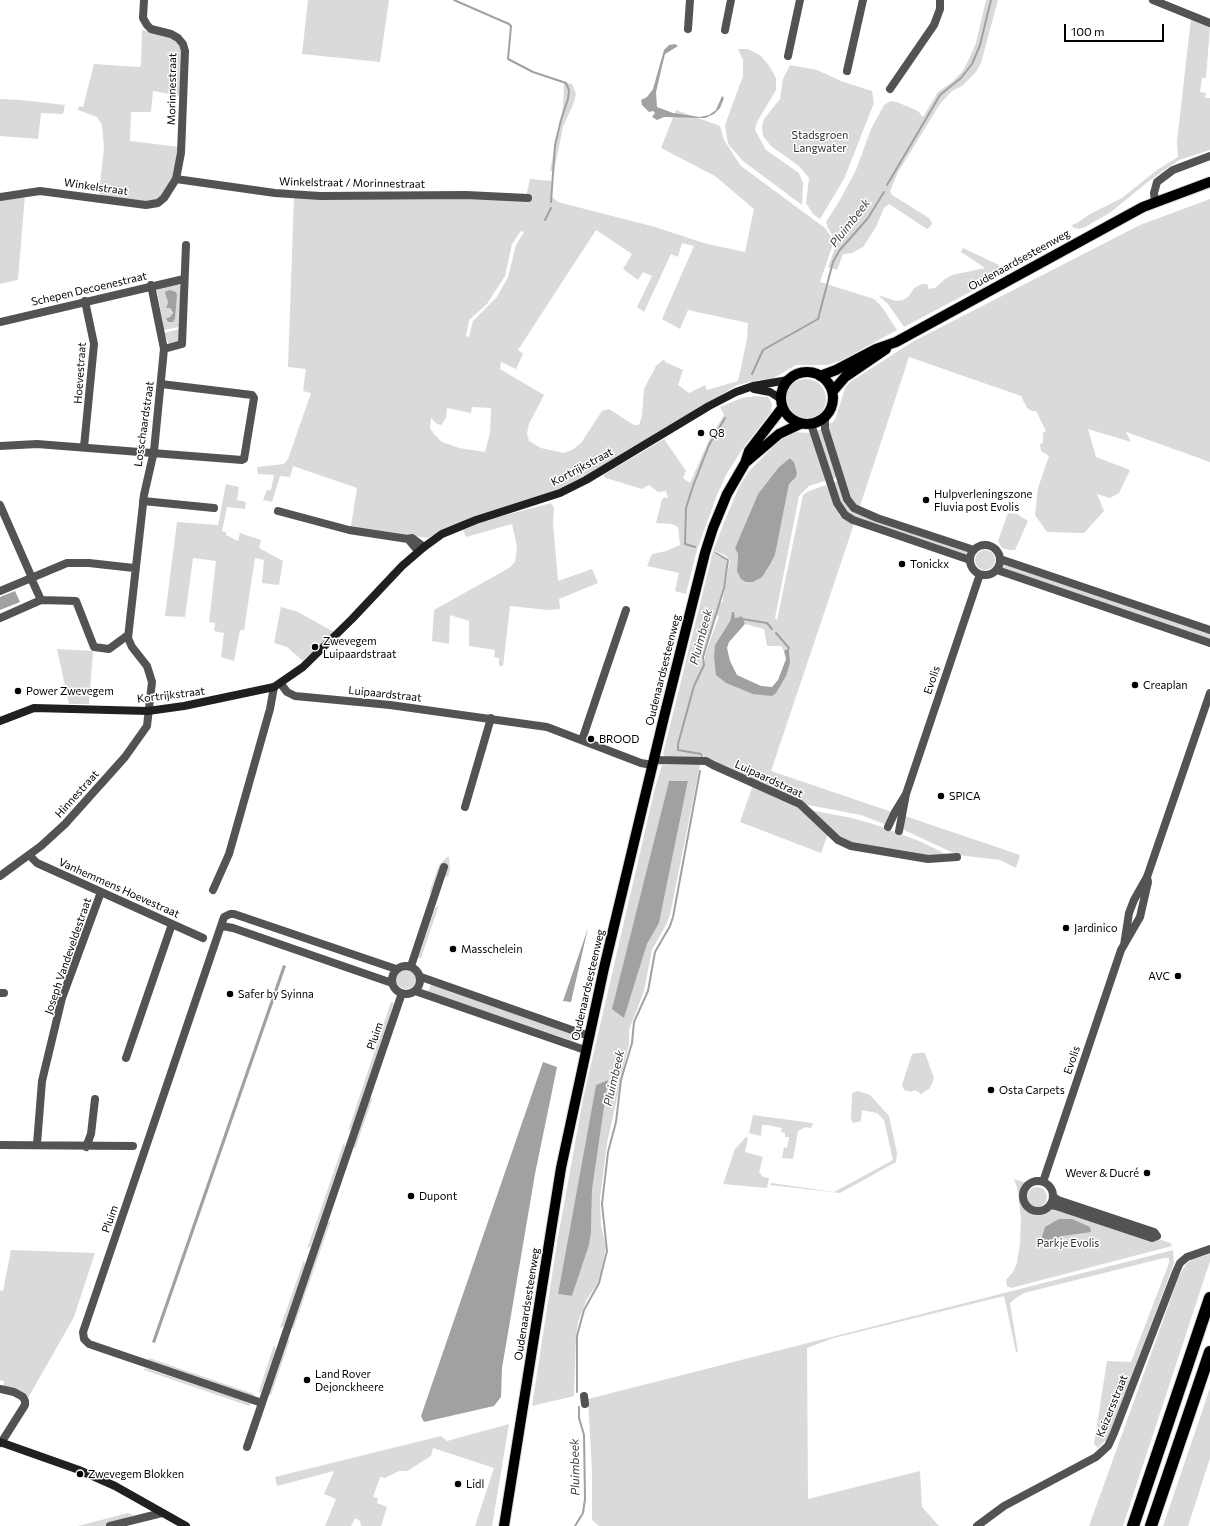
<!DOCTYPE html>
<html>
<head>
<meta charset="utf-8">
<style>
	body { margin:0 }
	#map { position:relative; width:1210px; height:1526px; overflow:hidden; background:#fff; font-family:Commissioner,sans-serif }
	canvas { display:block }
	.scale { position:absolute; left:1064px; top:24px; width:100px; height:18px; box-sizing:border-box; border:2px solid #000; border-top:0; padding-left:5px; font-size:12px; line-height:14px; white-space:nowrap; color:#000; -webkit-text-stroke:3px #fff; paint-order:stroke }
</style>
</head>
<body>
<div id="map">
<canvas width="1210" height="1526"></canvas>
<div class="scale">100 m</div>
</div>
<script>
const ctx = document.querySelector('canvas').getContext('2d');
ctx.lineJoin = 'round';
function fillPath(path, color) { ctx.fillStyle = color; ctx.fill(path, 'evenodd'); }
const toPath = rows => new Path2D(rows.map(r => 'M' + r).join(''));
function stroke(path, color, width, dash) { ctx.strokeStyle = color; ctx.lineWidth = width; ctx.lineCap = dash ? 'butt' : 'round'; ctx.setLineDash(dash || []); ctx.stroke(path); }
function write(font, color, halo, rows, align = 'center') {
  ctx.font = font + ' Commissioner,sans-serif'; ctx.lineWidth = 3; ctx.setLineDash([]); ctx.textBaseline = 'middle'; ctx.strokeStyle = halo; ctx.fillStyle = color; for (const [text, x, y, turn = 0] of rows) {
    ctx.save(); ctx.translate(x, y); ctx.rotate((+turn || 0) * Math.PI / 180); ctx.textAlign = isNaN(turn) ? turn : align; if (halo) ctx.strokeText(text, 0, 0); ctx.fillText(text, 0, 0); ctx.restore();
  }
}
fillPath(toPath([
	[308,0,389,0,380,62,302,54],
	[986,0,998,0,981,63,976,72,962,86,952,91,940,104,898,172,890,191,892,195,929,218,932,223,930,227,927,229,889,204,884,208,876,227,863,247,852,253,843,254,837,270,828,267,837,243,828,228,826,222,840,200,856,170,871,129,884,105,891,101,897,102,918,111,923,117,938,92,952,82,962,72,968,61,976,43],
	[1191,19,1210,27,1206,78,1202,78,1200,92,1206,93,1205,98,1210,98,1210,150,1179,160,1149,181,1111,212,1085,227,1079,229,1072,227,1073,224,1077,223,1090,214,1122,198,1157,170,1178,157,1177,141],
	[142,30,172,36,181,45,182,96,153,91,151,112,131,112,130,141,180,147,174,178,165,193,154,202,100,196,99,191,104,148,102,125,97,117,78,110,79,106,83,107,94,64,139,67,141,65],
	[738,49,748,49,761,56,770,67,776,78,776,90,757,122,755,130,766,150,799,173,803,183,802,205,743,161,728,144,725,125,743,76,743,60],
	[790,65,817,70,841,81,872,91,874,103,844,179,820,219,813,214,806,203,809,178,799,166,771,146,763,136,762,127,764,119,780,99,783,79],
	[564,83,572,84,576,94,574,102,563,127,554,171,550,171,563,107],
	[0,99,21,100,65,105,63,114,41,113,38,139,0,136],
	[676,110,720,126,724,140,741,166,825,228,830,235,833,241,832,247,820,282,874,299,882,307,897,330,842,360,827,365,796,365,772,379,759,380,737,385,632,450,555,493,471,519,427,538,351,526,357,488,293,466,290,477,280,476,272,502,263,500,267,490,271,490,274,475,258,474,257,467,284,464,288,459,311,393,303,391,306,369,288,367,294,197,526,197,530,179,552,181,551,196,558,202,655,227,707,244,745,252,754,209,715,176,661,148],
	[596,230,632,254,623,269,638,280,643,272,652,276,637,307,644,312,671,254,678,257,682,243,694,246,662,319,680,329,688,310,748,323,747,339,738,381,707,390,705,385,689,393,678,385,683,370,665,362,664,359,656,366,644,389,642,416,639,425,634,425,609,409,602,411,581,443,572,450,564,453,541,448,529,441,527,433,529,424,544,395,500,369,501,362,516,369,523,354,518,350],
	[521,231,524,232,516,245,508,277,497,297,473,321,469,337,466,336,469,320,487,304,505,276,512,244],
	[472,407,491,408,490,433,485,452,459,448,442,442,434,434,430,428,431,418,437,424,441,425,446,418,447,408,471,413],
	[25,195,18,280,0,284,0,198],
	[1210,199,1210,462,1126,432,1131,442,1088,429,1096,457,1130,470,1119,493,1110,498,1097,494,1104,511,1084,533,1047,532,1035,515,1038,488,1049,456,1041,451,1040,445,1043,442,1043,433,1046,431,1036,411,1032,411,1027,408,1021,396,909,357,859,509,851,501,827,425,833,422,836,417,845,388,850,382,914,341,1140,225],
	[963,248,999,265,999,270,986,276,989,282,904,327,888,304,878,295,896,301,903,300,909,296,914,288,922,284,927,284,929,289,935,288,945,279,952,275,985,268,961,252],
	[178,284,181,287,179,327,164,330,157,290,158,288],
	[170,290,176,292,177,295,171,322,166,318,173,315,170,308,166,308,166,306,168,302,165,293],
	[179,329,179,342,169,344,164,333],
	'786 399a20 20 0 1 1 40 0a20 20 0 1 1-40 0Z',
	[756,396,768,397,772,404,771,412,743,448,726,475,717,495,697,550,686,594,675,591,679,573,647,566,652,554,666,551,680,545,678,527,672,524,656,523,662,499,665,497,668,499,666,491,658,492,649,485,642,489,606,478,603,475,664,439,686,471,683,478,690,483,709,440,724,415,720,407,742,398],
	[822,429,838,477,832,479,817,431],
	[792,432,811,433,826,478,825,481,809,486,799,496,775,618,777,620,803,495,809,491,826,485,840,516,854,524,771,771,892,812,887,825,861,815,803,804,766,784,708,760,700,753,699,760,666,758,663,754,713,551,723,525,739,487,749,471,781,439],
	[790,458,792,459,797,473,796,477,789,484,775,555,770,566,766,572,737,567,738,554,735,548,758,494,779,467],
	[716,551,726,556,730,560,722,603,720,602,727,564,726,559,715,554],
	[731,614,734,618,742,616,745,624,764,629,767,646,781,646,784,651,789,649,790,654,772,696,726,683,715,645,730,621],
	[716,615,719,616,705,655,705,661,701,661],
	[838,481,846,502,970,551,968,557,858,520,844,510,833,482],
	[226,484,239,487,237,500,246,502,245,509,227,507,222,531,226,532,226,535,238,541,240,533,261,540,259,548,283,561,279,585,262,583,264,560,255,558,244,630,240,630,234,661,221,657,224,633,214,631,215,623,209,622,216,561,193,558,185,617,165,616,177,522,218,525],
	[551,503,554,508,553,523,558,581,592,569,598,583,559,599,560,609,548,610,510,606,503,666,499,666,499,658,494,657,495,650,469,646,469,621,450,615,449,644,432,641,434,610,509,568,515,562,517,547,512,524,466,537,463,530,487,520],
	[1008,513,1017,514,1028,521,1015,550,1009,550,1002,548,998,541],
	'975 560a10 10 0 1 1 20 0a10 10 0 1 1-20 0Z',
	[1003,562,1210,633,1210,640,1000,568],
	[281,607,298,612,334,632,303,661,287,647,274,643],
	[57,649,93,651,89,704,69,704],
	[662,765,700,765,670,915,666,925,652,950,644,991,629,1030,629,1044,607,1143,600,1199,601,1225,606,1247,601,1272,597,1284,587,1299,578,1322,576,1337,574,1396,532,1406,557,1243,583,1099,655,788],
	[669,781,688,782,659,923,647,944,624,1018,613,1009],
	[608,1080,592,1190,591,1233,589,1245,572,1296,558,1294,596,1085],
	[753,785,804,810,828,834,821,853,740,822],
	[810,810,852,818,876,825,919,841,952,857,940,858,845,842],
	[905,816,1020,855,1016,868,1000,860,958,855,902,829],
	[447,857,449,857,450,869,448,877,445,876,448,868,428,896,439,865],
	[439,905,421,958,418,958,435,908],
	'396 979a10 10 0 1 1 20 0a10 10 0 1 1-20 0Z',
	[431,984,576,1033,573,1041,428,992],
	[391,1002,394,1003,352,1128,348,1131],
	[916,1053,925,1053,934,1078,930,1088,921,1094,915,1090,911,1092,904,1090,902,1085,912,1054],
	[858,1091,870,1095,889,1116,897,1153,896,1162,840,1193,770,1185,771,1183,834,1192,893,1160,884,1120,877,1113,862,1110,861,1121,854,1123,851,1120,852,1094,854,1092],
	[373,1097,355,1149,353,1146,369,1100],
	[753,1115,812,1123,813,1124,811,1128,806,1127,798,1131,793,1159,782,1158,784,1147,787,1148,789,1137,785,1137,785,1133,781,1132,782,1128,767,1125,762,1125,761,1136,749,1133],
	[746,1137,748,1138,745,1152,763,1157,759,1172,763,1177,769,1178,767,1188,723,1184,735,1149],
	[344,1142,345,1147,311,1246,307,1249],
	[1014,1179,1027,1183,1021,1190,1020,1201,1027,1210,1032,1213,1041,1214,1055,1208,1158,1239,1171,1243,1172,1246,1011,1288,1007,1286,1006,1280,1013,1272,1017,1263,1020,1243,1021,1218,1017,1187],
	'1027 1197a10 10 0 1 1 20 0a10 10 0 1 1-20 0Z',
	[331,1220,293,1330,292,1326,327,1223],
	[11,1250,95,1253,74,1317,28,1398,3,1388,4,1381,0,1380,0,1290,3,1291],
	[1173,1250,1174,1263,1112,1429,1106,1440,1098,1448,1094,1444,1107,1361,1131,1362,1169,1263,1169,1258,1164,1258,1024,1293,1016,1298,1010,1303,1018,1352,1016,1352,1004,1296,834,1338,807,1348,808,1499,920,1471,922,1507,939,1526,599,1526,592,1520,592,1471,588,1399],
	[1210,1254,1210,1261,1123,1526,1089,1526,1179,1276,1187,1263,1193,1259],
	[304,1260,305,1265,284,1326,280,1328],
	[290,1339,271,1395,268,1394,287,1340],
	[274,1345,276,1350,261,1392,259,1391],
	[149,1358,254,1394,254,1396,148,1360],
	[145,1368,251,1403,251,1404,249,1406,144,1370],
	[1210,1388,1210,1458,1188,1526,1163,1526],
	[509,1424,492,1526,475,1526,494,1468,433,1448,431,1456,407,1471,399,1471,385,1478,380,1477,373,1497,378,1498,377,1503,387,1507,381,1526,361,1526,360,1521,355,1518,351,1526,325,1526,336,1499,324,1494,334,1471,277,1486,275,1477,441,1436,447,1441],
	[128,1513,134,1515,111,1523,107,1526,78,1526]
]), '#dadada');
fillPath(toPath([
	[675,44,678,46,665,54,656,92,657,107,673,113,700,117,709,115,716,110,722,96,724,98,720,108,714,114,705,118,664,117,657,120,652,117,655,113,653,111,649,112,642,105,641,100,647,97,653,89,664,50,669,45],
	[170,290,176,292,177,295,175,318,173,322,168,322,166,318,170,317,173,313,170,308,166,308,168,302,165,293,166,291],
	[790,458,794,462,797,473,796,477,789,484,775,555,770,565,762,577,753,582,746,582,741,579,737,571,738,554,735,548,758,494,779,467],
	[15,591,20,602,0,610,0,597],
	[732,612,734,612,735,618,742,616,745,624,729,642,727,648,730,661,737,675,761,686,772,687,778,680,786,659,784,651,789,648,790,663,786,676,776,693,772,696,753,694,726,683,716,675,714,657,715,645,730,621],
	[669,781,688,781,659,923,647,944,624,1018,612,1009],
	[588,928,571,1002,563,1001],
	[283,965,286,966,155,1343,152,1342],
	[543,1062,557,1067,535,1174,502,1368,501,1397,494,1406,424,1422,421,1416],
	[608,1080,592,1190,591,1233,589,1245,572,1296,558,1294,596,1085],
	[1059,1219,1072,1219,1090,1227,1091,1232,1063,1236,1040,1243,1045,1227]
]), '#a1a1a1');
stroke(toPath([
	[454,0,509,24,511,26,508,59,533,72,566,83,569,90,568,99,561,120,555,145,551,202],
	[887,185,940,95,961,78,972,64,980,45,991,0],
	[545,220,551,208],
	[752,374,763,350,818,319,833,262,839,251,868,218,884,192],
	[695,547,685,544,686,508,693,486,709,445,725,418],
	[742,619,767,623,772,629],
	[776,633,789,648],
	[702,758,701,754,678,750,678,744,694,686,704,665,703,657,724,588,728,560,716,553],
	[577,1392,577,1336,584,1310,599,1283,607,1251,602,1204,608,1152,616,1122,621,1080,632,1043,634,1022,648,991,655,952,670,926,673,917,700,771],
	[575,1526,583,1513,585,1499,584,1435,579,1418,579,1407]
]), '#a1a1a1', 2);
const primary = toPath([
	'781 398a26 26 0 1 1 52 0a26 26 0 1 1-52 0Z',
	[820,376,836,370,876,349,896,342,1143,207,1210,182],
	[833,391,845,377,886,349],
	[745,463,779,434,800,424],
	[504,1526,561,1168,604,968,664,717,705,553,713,528,727,494,745,463,749,451,782,408]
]);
const highway = toPath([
	[1133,1526,1210,1298],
	[1151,1526,1210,1352]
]);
stroke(primary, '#dbdbdb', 12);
stroke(highway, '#dbdbdb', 14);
stroke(toPath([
	[1153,0,1210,23],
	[688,29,690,0],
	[725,30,731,0],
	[788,56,800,0],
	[847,71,863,0],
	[890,89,934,25,940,9,940,0],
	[176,179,275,193,320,196,466,195,528,198],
	[0,197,40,191,146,205,158,203,164,198,176,179,181,153,185,51,183,44,178,38,171,34,151,29,147,25,143,18,144,0],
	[1155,202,1154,193,1157,182,1173,170,1210,156],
	[0,322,184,279],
	[164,349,182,344,186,245],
	[825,418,825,429,847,499,854,508,877,518,974,550],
	[811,424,837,503,845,515,853,520,970,560],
	[0,446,37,444,242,460,244,459,254,398,252,395,161,384],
	[84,447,94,344,85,301],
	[143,501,214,508],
	[0,505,32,578],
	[278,511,349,530,408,539,412,538,424,547],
	[408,539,418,551],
	'970 560a15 15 0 1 1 30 0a15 15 0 1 1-30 0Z',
	[1000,559,1210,630],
	[997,570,1210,643],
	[31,578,41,600],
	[0,591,67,563,89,563,134,568],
	[0,618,41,600,76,601,94,647,109,649,128,635],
	[281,684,287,692,295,696,390,705,547,727,641,763,652,765],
	[582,740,626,610],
	[653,760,706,761,713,765,800,804,838,840,851,846,928,859,957,857],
	[465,807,491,718],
	[888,827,895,812,906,794,980,574],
	[899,831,906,794],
	[29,855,37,863,203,938],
	[0,876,41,846,65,824,125,757,147,726,152,682,147,666,132,647,128,638,144,495,154,451,164,349,151,285],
	[213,890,229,854,270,709,274,687],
	[222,926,233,928,392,983],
	[1124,945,1129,913,1134,900,1147,877,1210,693],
	'392 980a14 14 0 1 1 28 0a14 14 0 1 1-28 0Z',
	[411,966,444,867],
	[421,977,589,1036],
	[415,991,585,1050],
	[0,993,4,993],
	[126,1058,172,924],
	[37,1144,42,1081,62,998,101,892],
	[0,1145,133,1146],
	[86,1147,91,1134,95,1099],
	'1023 1196a15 15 0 1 1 30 0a15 15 0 1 1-30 0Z',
	[1043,1182,1121,950,1140,917,1148,882,1147,877],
	[1050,1205,1056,1206,1152,1238,1157,1236,1154,1232,1058,1200,1053,1196],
	[0,1389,14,1392,23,1397,25,1401,25,1405,1,1443],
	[584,1396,585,1404],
	[262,1403,89,1344,84,1339,83,1332,224,917,230,914,234,914,396,969],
	[247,1447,402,993],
	[110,1526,162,1513],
	[977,1526,1004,1506,1096,1457,1108,1446,1114,1433,1176,1272,1180,1263,1187,1257,1210,1249]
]), '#535353', 8);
stroke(toPath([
	[754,389,770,392,781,399],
	[0,721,34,708,148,711,184,706,274,687,303,667,352,619,402,566,424,547,442,534,476,520,560,493,586,480,709,406,736,392,753,386,788,380],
	[0,1442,79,1470,115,1486,186,1526]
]), '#202020', 8);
stroke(primary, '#000', 10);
stroke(highway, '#000', 12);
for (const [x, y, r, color] of [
	[701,433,4,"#000"],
	[926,500,4,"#000"],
	[902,564,4,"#000"],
	[315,647,4,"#000"],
	[1135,685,4,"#000"],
	[18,691,4,"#000"],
	[591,739,4,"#000"],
	[941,796,4,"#000"],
	[1066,928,4,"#000"],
	[453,949,4,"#000"],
	[1178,976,4,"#000"],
	[230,994,4,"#000"],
	[991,1090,4,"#000"],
	[1147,1173,4,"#000"],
	[411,1196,4,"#000"],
	[307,1380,4,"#000"],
	[80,1474,4,"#000"],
	[458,1484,4,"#000"]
]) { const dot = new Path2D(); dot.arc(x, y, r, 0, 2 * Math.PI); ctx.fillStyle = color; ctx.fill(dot); stroke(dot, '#fff', 1.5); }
write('11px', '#000', '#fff', [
	["Morinnestraat",172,89,-89],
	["Winkelstraat / Morinnestraat",352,183,1],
	["Winkelstraat",96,187,8],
	["Oudenaardsesteenweg",1019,260,-29],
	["Schepen Decoenestraat",89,289,-13],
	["Hoevestraat",80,373,-86],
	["Losschaardstraat",144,424,-82],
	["Kortrijkstraat",582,467,-28],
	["Oudenaardsesteenweg",663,670,-76],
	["Evolis",932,680,-71],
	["Luipaardstraat",385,694,6],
	["Kortrijkstraat",171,695,-7],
	["Luipaardstraat",769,779,25],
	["Hinnestraat",77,794,-48],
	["Vanhemmens Hoevestraat",119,888,24],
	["Joseph Vandeveldestraat",68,956,-71],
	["Oudenaardsesteenweg",588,985,-77],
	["Pluim",375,1036,-71],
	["Evolis",1072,1060,-71],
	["Pluim",110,1219,-71],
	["Oudenaardsesteenweg",527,1304,-81],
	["Keizersstraat",1112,1406,-68]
]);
write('11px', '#313131', '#fff', [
	["Stadsgroen",820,135],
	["Langwater",820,148],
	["Parkje Evolis",1068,1243]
]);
write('11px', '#000', '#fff', [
	["Q8",709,433],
	["Hulpverleningszone",934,494],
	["Fluvia post Evolis",934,507],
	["Tonickx",910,564],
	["Zwevegem",323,641],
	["Luipaardstraat",323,654],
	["Creaplan",1143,685],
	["Power Zwevegem",26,691],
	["BROOD",599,739],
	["SPICA",949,796],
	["Jardinico",1074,928],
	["Masschelein",461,949],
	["AVC",1170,976,"right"],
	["Safer by Syinna",238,994],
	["Osta Carpets",999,1090],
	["Wever & Ducré",1139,1173,"right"],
	["Dupont",419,1196],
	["Land Rover",315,1374],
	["Dejonckheere",315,1387],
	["Zwevegem Blokken",88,1474],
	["Lidl",466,1484]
], 'left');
write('italic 12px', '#424242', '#fff', [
	["Pluimbeek",850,223,-52],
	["Pluimbeek",701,637,-75],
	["Pluimbeek",614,1078,-77],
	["Pluimbeek",575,1467,-91]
]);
</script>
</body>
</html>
